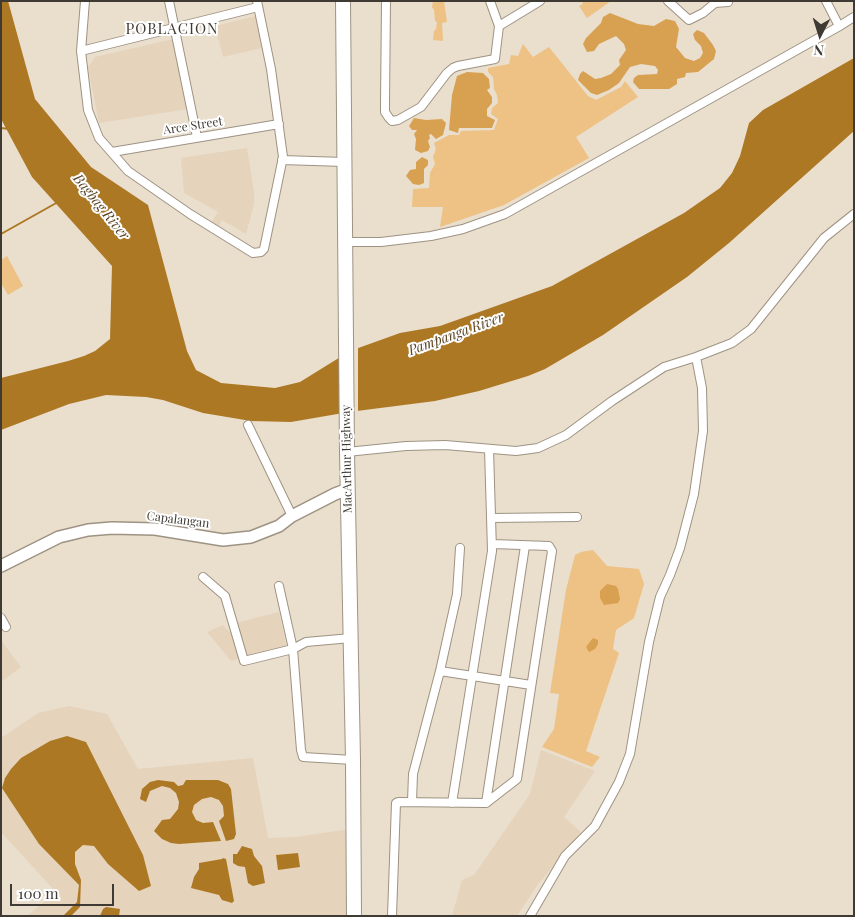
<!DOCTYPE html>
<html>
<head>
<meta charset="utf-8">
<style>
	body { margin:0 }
	#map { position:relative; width:855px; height:917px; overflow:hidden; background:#eadecd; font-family:"Playfair Display",serif }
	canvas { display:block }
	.frame { position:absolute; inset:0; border:2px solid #3f3a33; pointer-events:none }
	.north { position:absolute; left:795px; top:10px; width:50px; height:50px; -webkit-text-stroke:4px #fff; paint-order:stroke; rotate:185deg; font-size:14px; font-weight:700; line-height:20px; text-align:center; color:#3f3a33 }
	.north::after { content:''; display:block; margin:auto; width:18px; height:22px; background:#3f3a33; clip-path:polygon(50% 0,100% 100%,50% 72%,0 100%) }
	.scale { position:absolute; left:10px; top:884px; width:104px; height:22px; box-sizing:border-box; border:2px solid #3f3a33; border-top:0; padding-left:6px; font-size:15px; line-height:18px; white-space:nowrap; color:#3f3a33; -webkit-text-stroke:4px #fff; paint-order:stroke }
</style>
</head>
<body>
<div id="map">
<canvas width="855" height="917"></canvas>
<div class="frame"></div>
<div class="north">N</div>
<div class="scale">100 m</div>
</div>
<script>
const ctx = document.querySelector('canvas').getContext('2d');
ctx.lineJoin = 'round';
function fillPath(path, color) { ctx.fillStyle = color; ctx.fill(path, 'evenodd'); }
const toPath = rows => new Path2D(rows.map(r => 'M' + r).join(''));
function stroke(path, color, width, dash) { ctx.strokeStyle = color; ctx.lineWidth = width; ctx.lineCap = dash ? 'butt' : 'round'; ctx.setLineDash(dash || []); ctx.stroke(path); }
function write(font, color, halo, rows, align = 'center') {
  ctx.font = font + ' "Playfair Display",serif'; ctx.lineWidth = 4; ctx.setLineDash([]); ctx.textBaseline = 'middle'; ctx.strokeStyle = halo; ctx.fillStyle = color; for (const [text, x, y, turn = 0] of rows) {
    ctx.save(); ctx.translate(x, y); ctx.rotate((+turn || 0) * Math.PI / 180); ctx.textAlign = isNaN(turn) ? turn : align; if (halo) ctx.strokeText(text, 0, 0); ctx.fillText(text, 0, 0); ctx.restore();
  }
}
fillPath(toPath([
	[256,16,262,48,223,57,215,26],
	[173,39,188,109,99,123,88,67,95,57],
	[247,148,254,192,254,204,246,234,222,220,218,227,211,223,218,212,184,193,181,158],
	[279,612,287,650,245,659,236,623],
	[223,625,229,632,233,629,241,658,231,661,207,632],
	[1,640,21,667,1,682],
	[69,706,107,714,138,769,253,758,268,838,296,837,350,829,350,916,27,916,56,892,1,832,1,738,38,713],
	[541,750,595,771,564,817,581,832,536,887,517,916,452,916,462,880,474,875,530,794]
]), '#e5d3bc');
fillPath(toPath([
	[433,1,444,1,447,22,442,23,443,41,433,40,434,31,436,29,437,22,435,21,434,9,432,8],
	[582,1,611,1,587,18,579,6,583,4],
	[523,44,533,57,549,47,588,96,596,100,621,87,625,81,638,97,576,137,589,158,504,205,440,227,443,207,412,207,413,189,429,188,430,173,435,164,433,157,436,149,434,143,449,135,459,135,461,131,494,130,498,119,491,114,492,108,498,103,497,95,494,89,493,77,488,72,488,68,509,64,511,55,518,56],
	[7,256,23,286,8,295,1,283,1,260],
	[593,550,607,566,639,569,644,584,634,618,616,630,613,649,619,653,586,751,600,757,592,767,542,747,554,729,559,694,550,693,566,590,575,555,581,552]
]), '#eec185');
fillPath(toPath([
	[610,13,638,24,654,26,666,19,675,21,679,29,676,47,685,58,694,61,700,58,703,53,701,46,695,40,693,34,697,30,704,33,713,45,716,51,714,59,698,72,686,73,685,77,677,79,677,84,669,89,639,89,633,82,634,78,638,75,657,74,658,70,655,66,641,64,630,67,619,83,609,90,597,95,591,93,578,80,580,74,583,71,595,79,601,78,611,74,620,65,619,60,626,50,624,44,616,36,599,44,594,51,587,52,583,44,586,38,601,23,603,17],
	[467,72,483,73,489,79,490,88,487,90,492,97,492,103,487,109,487,116,495,120,492,128,459,128,458,133,449,130,452,95,457,76],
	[414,118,426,120,442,119,446,123,443,135,436,139,431,134,429,135,430,138,428,141,430,147,428,151,421,153,415,150,416,139,414,134,417,130,412,130,409,126],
	[422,157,428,160,428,165,424,169,424,183,419,185,413,184,406,176,410,170,416,169,416,162],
	[607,584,616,586,618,589,620,599,618,603,604,605,600,598,600,591],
	[593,638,598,640,598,644,595,649,589,652,586,647]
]), '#d8a152');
fillPath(toPath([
	[1,1,8,1,35,99,91,167,148,205,187,351,196,370,221,383,275,388,300,382,350,351,400,333,440,326,552,286,684,213,720,188,732,173,740,156,749,123,763,110,854,58,854,131,729,243,687,277,603,335,545,369,528,376,479,391,435,401,349,412,291,422,251,421,203,413,163,400,146,397,106,395,69,404,1,430,1,378,68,361,84,356,95,351,110,339,112,266,32,177,1,119],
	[67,736,86,742,143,855,151,886,139,891,108,864,94,846,83,845,75,852,75,864,81,880,80,907,71,916,63,916,77,902,79,885,39,844,2,788,5,778,11,769,21,758,50,741],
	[158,780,174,782,178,786,183,785,186,780,218,780,228,784,231,789,236,834,234,839,226,841,219,821,224,816,223,806,219,800,211,797,202,799,194,805,192,812,196,820,203,823,213,822,221,841,179,844,171,843,162,839,154,831,162,820,170,819,178,809,179,802,176,793,170,788,162,786,150,791,146,802,140,799,142,789,150,782],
	[242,846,252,849,254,856,262,866,265,883,253,886,248,883,245,867,238,866,233,863,233,854,237,854],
	[298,853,300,867,278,870,276,855],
	[223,858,226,859,234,901,232,903,222,900,219,895,191,888,194,877,199,869,199,863,222,859],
	[106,907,120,909,119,916,100,916,103,909]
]), '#ad7824');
fillPath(toPath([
	[358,346,358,413,350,414,349,349]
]), '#eadecd');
stroke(toPath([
	[1,128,9,129],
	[1,234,58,202]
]), '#ad7824', 2);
const street = toPath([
	[85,1,81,51,88,110,99,138,128,171,190,214,253,253,261,252,264,249,283,157,271,69,257,1],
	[169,1,197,137],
	[386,1,385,104,385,112,389,118,392,121,398,120,421,107,447,73,453,68,458,66,495,59,499,26,540,1],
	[490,1,499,26],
	[668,1,689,20,703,13,715,3,728,2],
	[826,1,839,26],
	[81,51,258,7],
	[112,152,279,124],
	[282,160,344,162],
	[345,242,381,242,431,236,463,229,505,214,838,27,854,17],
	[248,425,292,516],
	[347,452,406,446,445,445,516,451,538,448,566,435,612,401,664,367,696,357,732,343,751,329,824,238,854,214],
	[492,518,577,517],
	[203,577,225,596,244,661,293,649,306,642,351,638],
	[279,586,293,649,301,750,303,757,353,760],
	[1,618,6,627],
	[440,671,531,685],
	[412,802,413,774,440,671,457,594,460,548],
	[452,803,492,551,489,449],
	[486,803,525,546],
	[392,916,396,803,398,802,486,803,517,779,552,551,549,546,493,544],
	[530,916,565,856,595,826,619,782,630,754,649,642,660,597,670,575,680,548,694,494,703,431,702,388,696,357]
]);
const secondary = toPath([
	[1,566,59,537,88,530,112,528,155,529,223,540,251,537,279,526,292,516,335,494,348,489]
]);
const highway = toPath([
	[343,1,347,452,353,760,354,916]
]);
stroke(street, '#9e9383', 10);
stroke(secondary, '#9e9383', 14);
stroke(highway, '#9e9383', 16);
stroke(street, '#fff', 8);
stroke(secondary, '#fff', 11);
stroke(highway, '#fff', 14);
write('12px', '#3f3a33', '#fff', [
	["Arce Street",193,126,-9],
	["MacArthur Highway",347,459,-91],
	["Capalangan",178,520,7]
]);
write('italic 14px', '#5b4322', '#fff', [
	["Bagbag River",101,207,51],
	["Pampanga River",456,334,-20]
]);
ctx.letterSpacing = '1px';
write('15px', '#3f3a33', '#fff', [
	["POBLACION",172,29]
]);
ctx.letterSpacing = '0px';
</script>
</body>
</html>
